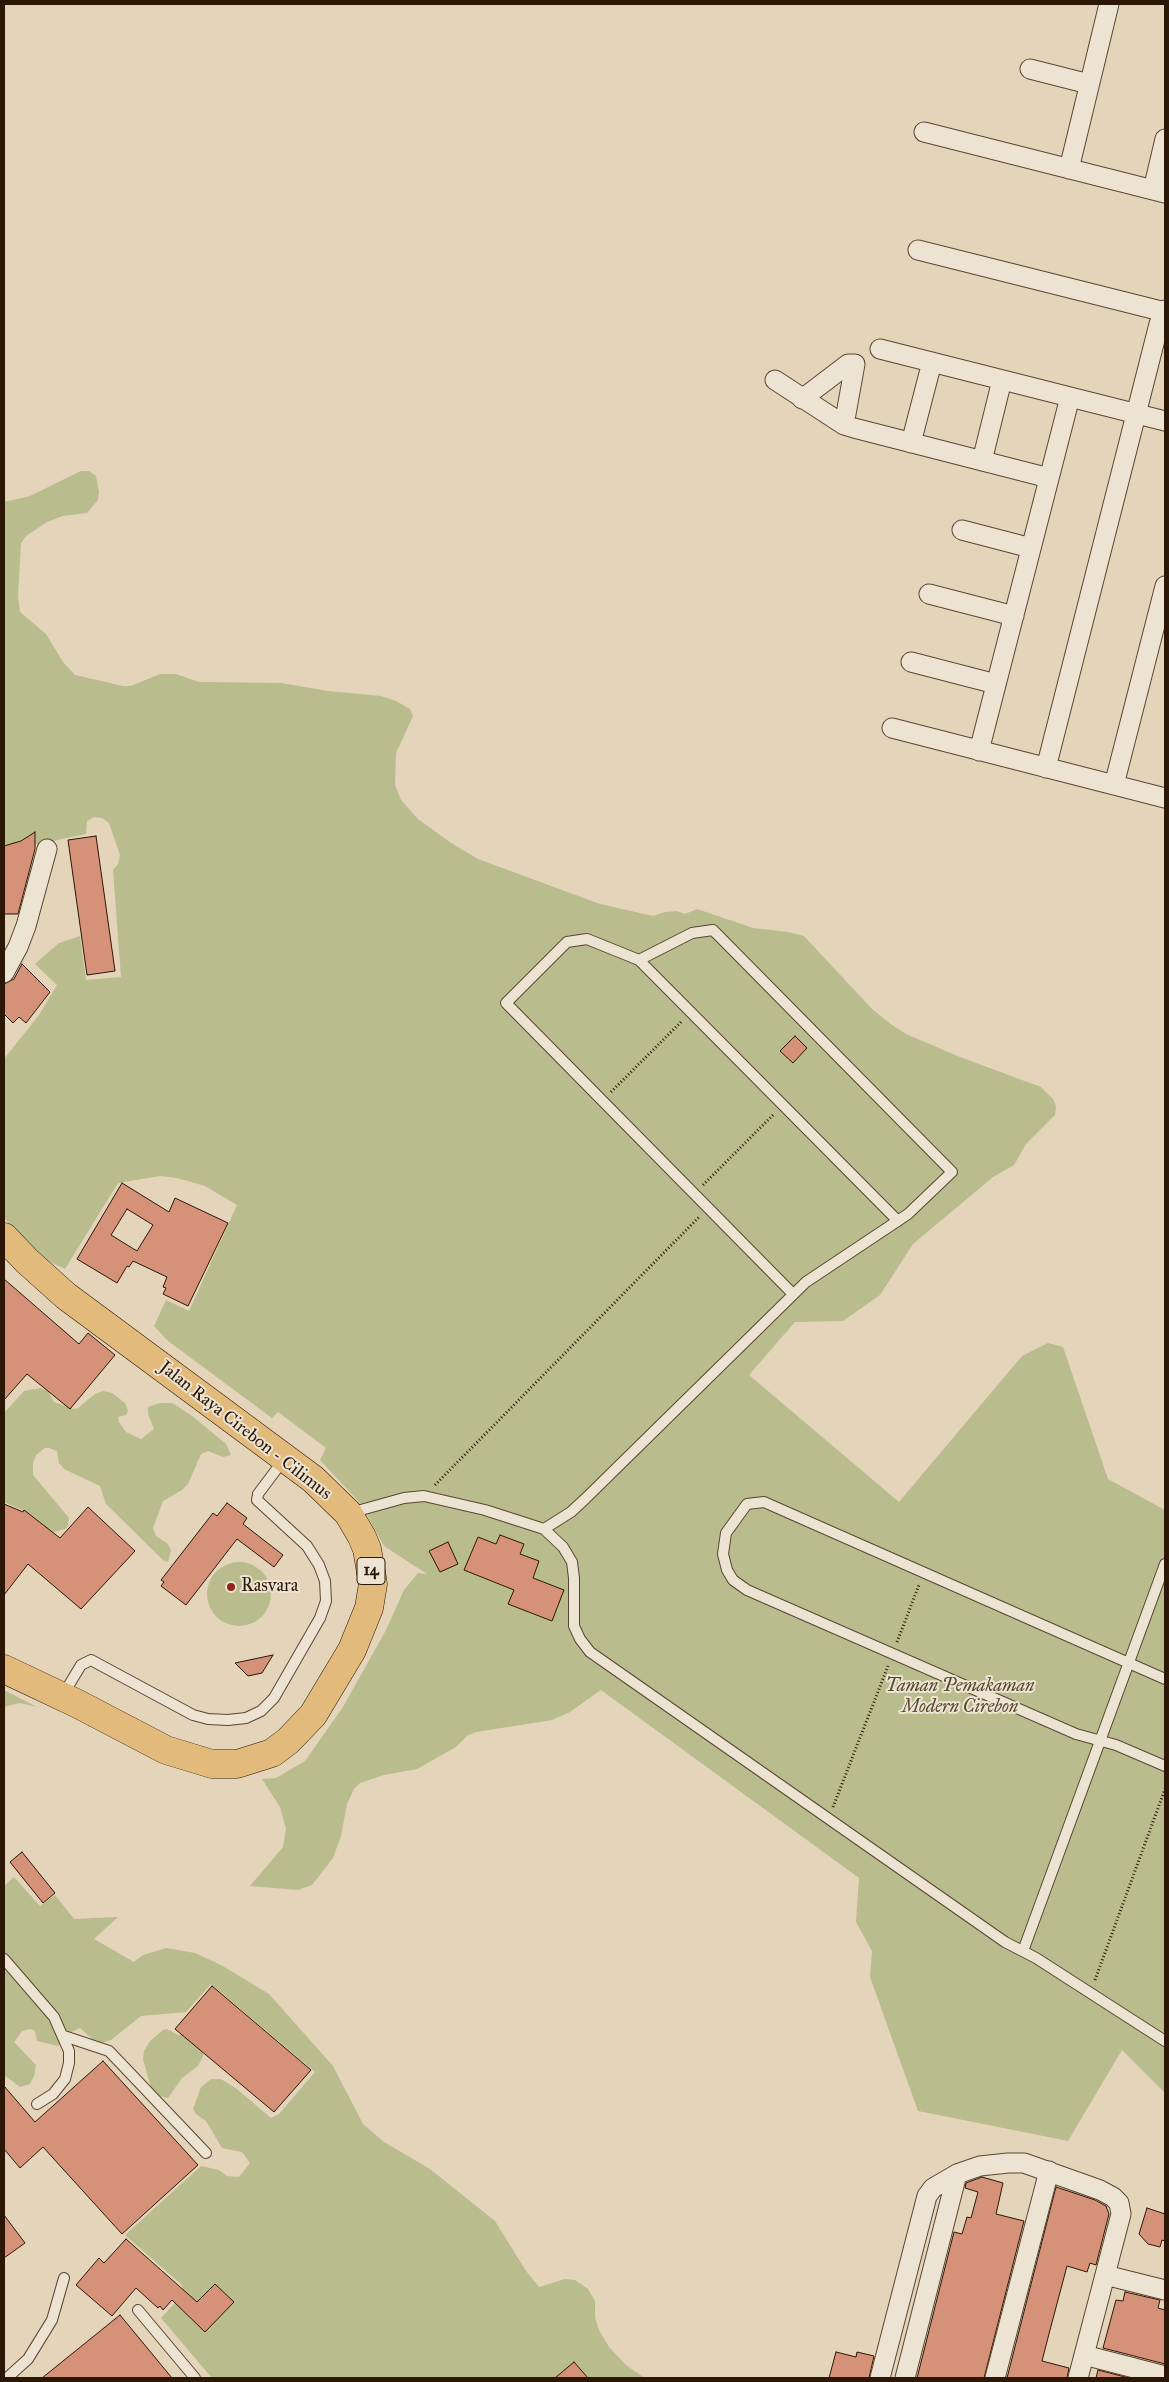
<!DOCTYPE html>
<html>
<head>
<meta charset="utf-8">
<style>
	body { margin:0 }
	#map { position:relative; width:1169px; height:2382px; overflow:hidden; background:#e4d4b9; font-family:"IM FELL Great Primer",serif }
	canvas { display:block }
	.frame { position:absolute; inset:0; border:5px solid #2c1706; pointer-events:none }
</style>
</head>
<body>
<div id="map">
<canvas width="1169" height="2382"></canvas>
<div class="frame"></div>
</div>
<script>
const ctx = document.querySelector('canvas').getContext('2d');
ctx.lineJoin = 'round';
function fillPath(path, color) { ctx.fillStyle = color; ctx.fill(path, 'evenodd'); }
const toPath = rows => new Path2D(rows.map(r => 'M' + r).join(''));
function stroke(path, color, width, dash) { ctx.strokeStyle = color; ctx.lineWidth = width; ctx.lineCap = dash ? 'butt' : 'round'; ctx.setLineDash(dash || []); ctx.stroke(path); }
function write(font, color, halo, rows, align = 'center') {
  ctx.font = font + ' "IM FELL Great Primer",serif'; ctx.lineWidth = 4; ctx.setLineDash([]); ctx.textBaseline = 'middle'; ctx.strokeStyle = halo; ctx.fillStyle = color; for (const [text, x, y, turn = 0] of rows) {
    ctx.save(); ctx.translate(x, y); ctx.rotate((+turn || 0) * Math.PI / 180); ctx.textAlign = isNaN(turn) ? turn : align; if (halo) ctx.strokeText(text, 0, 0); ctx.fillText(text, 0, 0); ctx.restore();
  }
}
fillPath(toPath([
	[81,471,89,471,96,476,99,492,98,500,87,513,63,516,47,522,26,536,21,543,18,596,20,612,46,634,63,662,75,675,123,686,131,686,160,674,176,674,199,682,281,683,328,691,381,696,396,701,410,709,413,716,396,753,395,785,401,800,418,819,451,843,478,859,600,904,653,916,665,912,677,911,685,914,697,909,753,928,788,932,804,936,872,1009,892,1025,906,1034,960,1057,1041,1087,1053,1099,1056,1106,1055,1115,1026,1144,1014,1165,993,1177,913,1244,880,1295,843,1321,795,1322,749,1375,899,1502,1022,1356,1048,1343,1063,1347,1108,1479,1165,1510,1165,2093,1122,2050,1068,2141,918,2111,870,1977,872,1951,856,1922,859,1878,601,1690,570,1712,552,1720,476,1732,468,1735,456,1747,417,1769,384,1775,360,1783,354,1789,347,1804,341,1836,333,1858,312,1885,298,1890,250,1886,283,1847,286,1829,280,1807,262,1779,276,1778,305,1761,343,1707,386,1630,404,1590,418,1573,427,1574,384,1546,361,1504,320,1460,326,1448,278,1412,272,1418,168,1341,154,1326,166,1300,189,1311,237,1205,205,1186,177,1178,160,1176,118,1183,65,1269,50,1262,30,1245,4,1218,4,1059,39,1015,57,985,35,964,59,943,80,936,86,980,121,977,113,870,118,864,120,855,109,823,102,818,94,817,87,821,86,834,4,851,4,502,30,496],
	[40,1388,48,1391,54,1402,74,1409,78,1408,95,1394,103,1391,112,1393,125,1403,128,1411,126,1415,118,1417,119,1422,126,1432,141,1439,154,1429,148,1414,148,1407,160,1403,172,1403,191,1415,226,1444,231,1455,223,1457,208,1451,201,1454,188,1484,182,1490,163,1501,153,1528,156,1536,167,1543,171,1550,168,1562,164,1561,106,1504,100,1486,64,1469,59,1463,57,1451,49,1448,45,1448,36,1455,33,1463,33,1475,69,1518,68,1526,65,1529,46,1534,26,1512,4,1502,4,1413,24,1391],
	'207 1594a32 32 0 1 1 64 0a32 32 0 1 1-64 0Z',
	[4,1690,37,1707,20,1703,4,1707],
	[14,1877,40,1906,55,1895,74,1919,118,1917,94,1939,134,1962,143,1955,166,1948,195,1953,221,1965,269,1994,333,2066,363,2124,384,2142,430,2169,495,2221,526,2271,539,2287,565,2279,575,2280,588,2289,595,2301,595,2318,599,2330,609,2347,627,2366,645,2378,212,2378,161,2318,176,2302,183,2291,182,2285,125,2235,201,2166,219,2170,227,2176,239,2177,250,2163,242,2152,222,2148,206,2121,196,2114,193,2109,201,2087,211,2079,221,2079,237,2089,271,2118,279,2114,315,2072,211,1984,186,2012,141,2016,111,2040,98,2044,80,2028,71,2032,58,2046,37,2041,35,2031,30,2029,22,2031,14,2042,36,2065,34,2076,30,2084,20,2087,4,2075,4,1886],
	[167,2029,178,2035,185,2034,203,2048,203,2056,198,2066,182,2078,168,2098,160,2096,151,2088,143,2059,144,2051,150,2041,163,2030]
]), '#b9bc8c');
const building = toPath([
	[35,832,35,849,18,914,4,914,4,846,21,841,35,832],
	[96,836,115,971,87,975,68,840,96,836],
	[22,964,50,992,26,1023,19,1017,13,1023,4,1014,4,984,14,979,22,964],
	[795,1036,807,1048,793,1063,780,1051,795,1036],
	[122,1183,169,1212,175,1198,228,1223,188,1306,163,1294,166,1288,163,1287,167,1277,133,1261,129,1267,127,1266,117,1283,77,1259,122,1183],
	[127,1209,153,1225,137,1251,111,1235,127,1209],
	[4,1279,79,1344,88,1333,115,1355,70,1409,27,1374,4,1400,4,1279],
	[227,1503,247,1518,243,1524,283,1555,274,1567,237,1539,186,1605,161,1586,164,1582,161,1580,213,1513,217,1516,227,1503],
	[4,1504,23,1512,24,1510,60,1538,88,1507,135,1551,81,1609,28,1564,4,1595,4,1504],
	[500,1535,524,1544,520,1554,539,1561,533,1578,564,1590,552,1621,508,1604,514,1590,464,1570,478,1537,496,1544,500,1535],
	[448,1542,458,1564,440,1572,429,1551,448,1542],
	[273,1655,262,1673,248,1676,235,1663,273,1655],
	[22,1852,55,1893,43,1903,10,1862,22,1852],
	[212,1986,311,2070,274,2112,175,2029,212,1986],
	[103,2061,198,2165,122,2234,43,2147,20,2168,4,2149,4,2086,35,2122,103,2061],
	[982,2177,1003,2183,996,2214,1024,2221,984,2378,917,2378,954,2232,962,2234,967,2217,971,2218,978,2192,965,2188,966,2183,982,2177],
	[1056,2187,1095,2200,1106,2206,1109,2214,1096,2265,1090,2263,1087,2272,1067,2266,1050,2330,1042,2361,1069,2368,1067,2378,1007,2378,1056,2187],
	[1147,2208,1165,2214,1165,2241,1162,2240,1160,2247,1148,2244,1139,2234,1147,2208],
	[4,2215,25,2243,4,2258,4,2215],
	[126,2239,197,2302,215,2284,234,2302,205,2332,172,2300,163,2310,160,2306,158,2308,136,2288,112,2316,76,2285,99,2258,104,2263,126,2239],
	[1125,2292,1160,2300,1158,2308,1165,2310,1165,2364,1103,2348,1116,2300,1123,2301,1125,2292],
	[120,2315,172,2378,42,2378,120,2315],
	[836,2352,856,2357,857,2352,874,2356,869,2378,829,2378,836,2352],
	[574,2362,588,2378,555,2378,574,2362],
	[1098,2370,1129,2378,1096,2378,1098,2370]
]);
fillPath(building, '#d69279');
stroke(building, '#2c1706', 1);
const lane = toPath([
	[793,1294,506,1003,567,942,587,939,639,960,898,1221],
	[350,1513,404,1498,424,1496,485,1510,544,1529,563,1547,572,1562,574,1578,574,1626,580,1639,590,1652,1005,1942,1036,1958,1165,2041],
	[544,1529,571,1512,585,1499,806,1282,908,1214,952,1172,713,930,692,933,639,960],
	[1165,1679,764,1502,747,1504,726,1533,723,1554,727,1570,733,1580,747,1590,1076,1734,1116,1745,1165,1766],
	[63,1695,81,1665,91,1660,193,1715,208,1719,228,1720,246,1718,261,1711,274,1698,320,1618,326,1601,325,1581,319,1565,307,1546,257,1500,258,1494,285,1458],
	[1023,1951,1165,1564],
	[4,1959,54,2017,69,2051,69,2063,65,2079,53,2094,37,2104],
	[64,2036,109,2051,206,2153],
	[138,2310,195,2378],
	[7,2378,28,2359,52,2320,64,2278]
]);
const street = toPath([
	[1030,69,1089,84],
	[924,132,1165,193],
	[1069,169,1109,4],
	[1153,190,1165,139],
	[918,250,1165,312],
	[880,349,1165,421],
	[775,380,844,425,854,428,1049,478],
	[802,399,848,364,855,364,844,425],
	[911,443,932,362],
	[982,461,1002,380],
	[962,530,1031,548],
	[929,594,1014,616],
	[911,662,996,684],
	[892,728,1165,798],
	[979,751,1070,397],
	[1046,768,1159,324,1165,310],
	[1114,785,1165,586],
	[4,973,18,947,26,926,47,849],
	[1105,2275,1165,2290],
	[1084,2355,1165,2376],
	[880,2378,927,2196,933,2188,957,2174,980,2166,1008,2163,1024,2163,1100,2190,1113,2197,1119,2203,1121,2214,1078,2378],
	[905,2378,957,2174],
	[995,2378,1049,2171]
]);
const highway = toPath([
	[4,1237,27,1261,66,1296,313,1479,348,1513,362,1537,367,1549,373,1584,369,1608,352,1650,313,1715,288,1741,272,1753,237,1764,212,1764,166,1750,78,1704,4,1669]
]);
stroke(lane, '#5a4633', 12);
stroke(street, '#5a4633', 21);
stroke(highway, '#2c1706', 29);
stroke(toPath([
	[611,1092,681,1022],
	[703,1185,773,1115],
	[435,1485,699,1217],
	[897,1642,919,1585],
	[833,1807,888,1666],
	[1095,1980,1165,1789]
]), '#2c1706', 3, [1, 2.5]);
stroke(lane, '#ede3d2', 10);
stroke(street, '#ede3d2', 19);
stroke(highway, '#e2ba7c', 28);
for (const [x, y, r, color] of [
	[231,1587,5,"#8f2418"]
]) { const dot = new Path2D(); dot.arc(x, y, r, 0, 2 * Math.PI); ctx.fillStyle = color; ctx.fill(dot); stroke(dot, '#ede3d2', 2); }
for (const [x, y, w] of [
	[371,1571,28]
]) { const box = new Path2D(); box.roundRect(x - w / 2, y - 13.5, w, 27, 4); ctx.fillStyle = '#ede3d2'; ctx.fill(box); stroke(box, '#2c1706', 1); }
write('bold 16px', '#2c1706', null, [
	["14",371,1571]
]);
write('18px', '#2c1706', '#ede3d2', [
	["Jalan Raya Cirebon - Cilimus",245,1431,38]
]);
write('18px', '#2c1706', '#ede3d2', [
	["Rasvara",241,1587]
], 'left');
write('italic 18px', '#56492e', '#ede3d2', [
	["Taman Pemakaman",960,1687],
	["Modern Cirebon",960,1708]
]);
</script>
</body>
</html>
